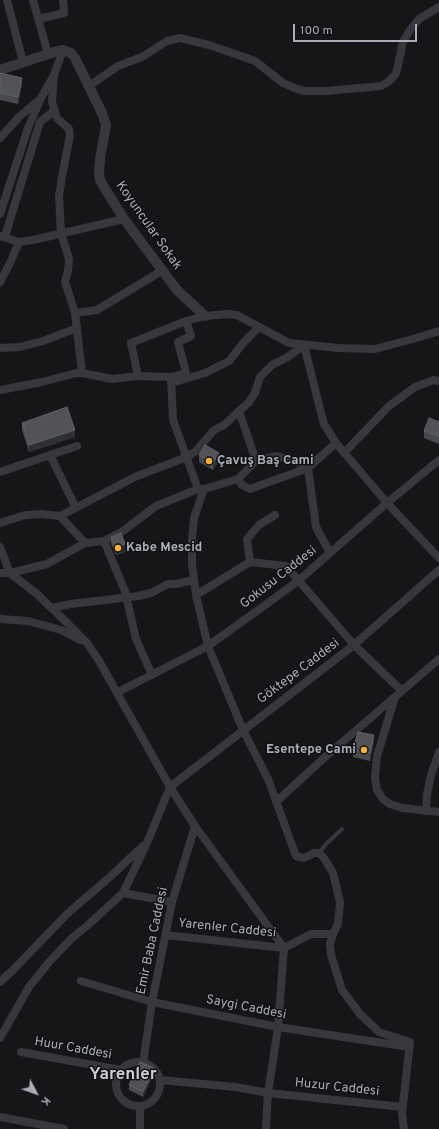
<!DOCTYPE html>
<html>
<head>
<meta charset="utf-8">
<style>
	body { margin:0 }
	#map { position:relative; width:439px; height:1129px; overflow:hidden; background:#161618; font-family:Overpass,sans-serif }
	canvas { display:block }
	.north { position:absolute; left:16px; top:1073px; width:40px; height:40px; -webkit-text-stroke:3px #111113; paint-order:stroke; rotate:131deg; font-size:11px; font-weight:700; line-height:16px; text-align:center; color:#a8adb8 }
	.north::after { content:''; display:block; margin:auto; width:14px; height:18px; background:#a8adb8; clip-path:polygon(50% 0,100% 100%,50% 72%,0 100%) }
	.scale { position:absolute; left:293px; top:24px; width:124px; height:18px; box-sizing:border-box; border:2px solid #a8adb8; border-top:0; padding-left:5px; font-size:12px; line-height:14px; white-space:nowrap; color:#a8adb8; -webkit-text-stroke:3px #111113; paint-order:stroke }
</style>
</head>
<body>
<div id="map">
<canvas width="439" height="1129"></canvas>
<div class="north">K</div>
<div class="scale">100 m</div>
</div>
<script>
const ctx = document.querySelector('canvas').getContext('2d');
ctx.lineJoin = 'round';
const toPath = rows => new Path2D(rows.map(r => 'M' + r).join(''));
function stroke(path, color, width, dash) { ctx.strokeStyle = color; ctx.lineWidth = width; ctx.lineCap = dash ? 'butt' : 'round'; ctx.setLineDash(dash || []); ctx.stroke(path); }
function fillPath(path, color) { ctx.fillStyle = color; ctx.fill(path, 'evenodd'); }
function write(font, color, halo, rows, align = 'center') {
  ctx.font = font + ' Overpass,sans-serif'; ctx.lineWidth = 3; ctx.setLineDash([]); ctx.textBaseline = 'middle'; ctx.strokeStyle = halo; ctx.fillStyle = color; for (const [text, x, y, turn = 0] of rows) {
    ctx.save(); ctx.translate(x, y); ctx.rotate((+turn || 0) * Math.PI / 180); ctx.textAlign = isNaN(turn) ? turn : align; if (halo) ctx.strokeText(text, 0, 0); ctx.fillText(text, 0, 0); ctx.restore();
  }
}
stroke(toPath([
	[319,853,326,844,342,829]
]), '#37383d', 4);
stroke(toPath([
	[7,0,23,62],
	[33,0,48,54],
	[39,19,64,13,63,0],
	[63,50,54,75,52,102,57,118,69,129,70,135,62,177,59,196,61,233,69,259,68,271,65,282,75,313,82,373],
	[89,86,118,66,142,57,167,41,180,38,209,45,255,61,283,83,297,89,305,91,327,91,381,86,388,82,395,75,397,70,403,42,410,30,419,19,439,7],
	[0,138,19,117,39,100],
	[0,214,28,128,41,98,53,77],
	[0,236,19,242,33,240,124,219],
	[5,236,40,122,54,111],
	[0,282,10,263,19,242],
	[75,313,97,310,163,270],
	[186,321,191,336,178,342,186,373,171,377,173,420,198,489],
	[0,348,20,347,43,341,77,328],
	[138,376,131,343,186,321,205,316,228,314,237,315,289,343,338,348,375,349,413,339,439,331],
	[171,383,205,373,229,361,244,342,259,327],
	[0,390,42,382,76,373,82,373,112,379,138,376,171,377],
	[239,411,256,461],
	[344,453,389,406,415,387,434,380,439,381],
	[50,455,76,508],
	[0,472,77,446],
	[238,479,256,461,275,456,295,461,308,468,316,527,330,553],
	[204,489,194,518,192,540,192,564,196,595,208,646,243,730,268,779,296,856,304,858,314,853,319,853,324,858,333,873,340,902,338,924,333,934,330,944,331,955,342,990,360,1014,379,1032,410,1042,402,1113,404,1129],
	[60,516,85,543],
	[0,523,25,515,41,514,60,516,137,476,187,457,196,451,214,430,224,425,249,402,255,393,260,377,272,365,288,357,304,345,321,413,324,424,336,443,387,503,439,558],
	[104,541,125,591,136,639,152,675],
	[0,547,10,573,37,594,63,619,87,643,98,659,170,787,195,826,284,948,278,1027,268,1093,266,1129],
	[250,562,247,539,259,525,275,515],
	[0,573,10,573,47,564,85,543,104,541,123,531,156,506,198,489,204,489,238,479,242,485,250,489,308,468,336,443],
	[196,595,250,562,286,566,354,645,402,691],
	[52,608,71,604,138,596,151,593,168,584,176,584,194,580],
	[0,619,28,621,61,630,80,640],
	[118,692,208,646,268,603,298,581,387,503,439,460],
	[395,697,377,756,375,778,377,790,383,799,390,804,402,808,439,812],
	[277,801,324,758,439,659],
	[426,811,427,794,431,775,439,752],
	[123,893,172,902],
	[166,935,284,948,311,934,333,934],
	[81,981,152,1002,278,1027,409,1047],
	[0,982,13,970,68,913,111,876,143,846],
	[0,1038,29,987,50,961,72,938,88,925,123,893,147,843,170,787,354,645,439,570],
	[21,1052,121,1070],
	'116 1084a22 22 0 1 1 44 0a22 22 0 1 1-44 0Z',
	[143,1063,152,1002,172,902,195,826],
	[160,1080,236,1087,268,1093,403,1107],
	[0,1117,64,1129],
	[140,1129,140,1107]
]), '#37383d', 8);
stroke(toPath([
	[0,70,54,52,63,50,71,53,75,58,102,113,106,125,100,159,99,172,100,180,104,187,124,219,177,290,205,316]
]), '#37383d', 10);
fillPath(toPath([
	[0,73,22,85,18,104,0,100],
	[439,422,439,444,424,438,424,431],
	[22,423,75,437,29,452,22,430],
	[199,455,219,461,213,470,199,462],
	[111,537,125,552,116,555,111,544],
	[374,742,370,761,353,757,353,750],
	[154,1074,143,1097,129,1090,129,1085]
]), '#47494d');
fillPath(toPath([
	[22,78,22,85,18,104,18,97],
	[75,430,75,437,29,452,29,445],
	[219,453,219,461,213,470,213,463],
	[125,544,125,552,116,555,116,548],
	[374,735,374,742,370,761,370,753],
	[154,1068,154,1074,143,1097,143,1092]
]), '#2f3033');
const building = toPath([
	[0,73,22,78,18,97,0,93,0,73],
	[67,407,75,430,29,445,22,423,67,407],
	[429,418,439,422,439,436,424,431,429,418],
	[205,445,219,453,213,463,199,455,205,445],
	[121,533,125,544,116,548,111,537,121,533],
	[358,732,374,735,370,753,353,750,358,732],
	[140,1062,154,1068,143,1092,129,1085,140,1062]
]);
fillPath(building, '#525359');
stroke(building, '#5f6168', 1);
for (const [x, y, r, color] of [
	[209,461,4,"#f2b134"],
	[118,548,4,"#f2b134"],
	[364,750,4,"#f2b134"]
]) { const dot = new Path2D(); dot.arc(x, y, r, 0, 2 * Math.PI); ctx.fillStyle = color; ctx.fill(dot); stroke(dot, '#111113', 1.5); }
write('13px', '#a8adb8', '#111113', [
	["Koyuncular Sokak",148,226,55],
	["Gokusu Caddesi",279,578,-38],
	["Göktepe Caddesi",299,672,-37],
	["Yarenler Caddesi",227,929,6],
	["Emir Baba Caddesi",153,941,-78],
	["Saygi Caddesi",246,1008,11],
	["Huur Caddesi",73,1049,10],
	["Huzur Caddesi",337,1088,6]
]);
write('bold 13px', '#a8adb8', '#111113', [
	["Çavuş Baş Cami",217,461],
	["Kabe Mescid",126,548],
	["Esentepe Cami",356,750,"right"]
], 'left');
write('bold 17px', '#c9ccd4', '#111113', [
	["Yarenler",123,1076]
]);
</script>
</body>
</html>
